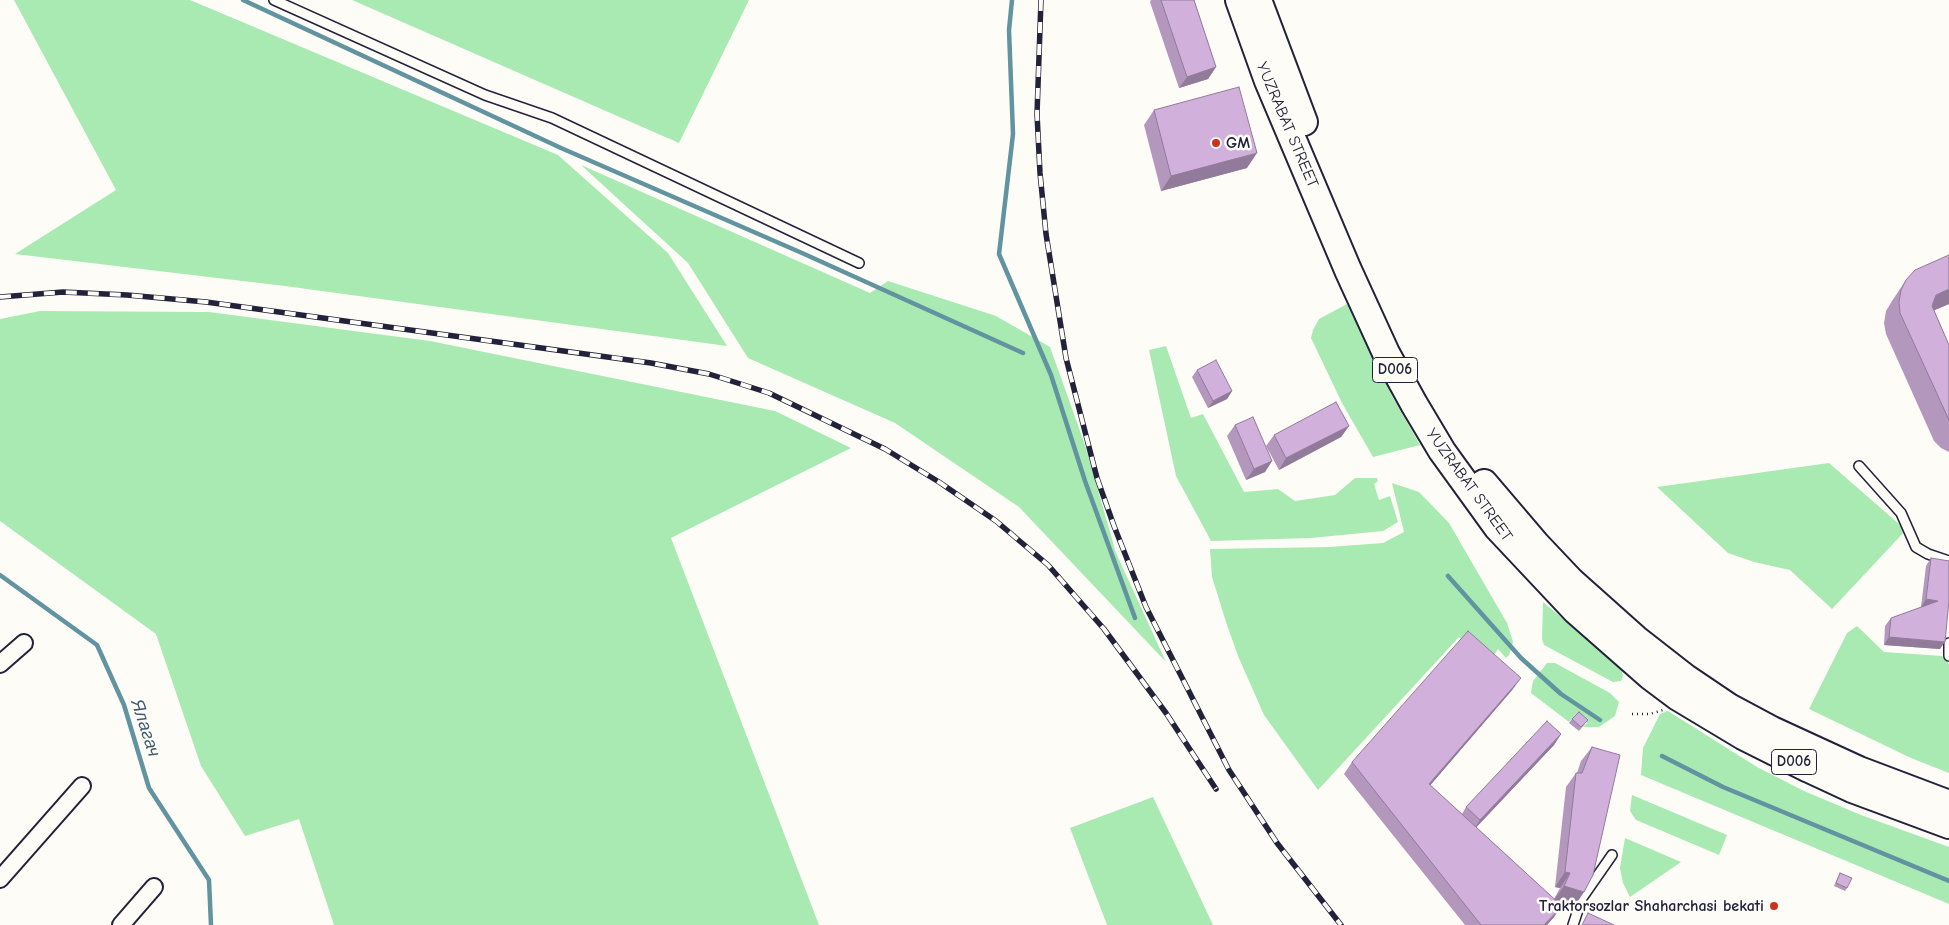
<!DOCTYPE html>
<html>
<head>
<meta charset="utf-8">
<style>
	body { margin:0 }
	canvas { display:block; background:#fdfcf7 }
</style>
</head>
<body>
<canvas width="1949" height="925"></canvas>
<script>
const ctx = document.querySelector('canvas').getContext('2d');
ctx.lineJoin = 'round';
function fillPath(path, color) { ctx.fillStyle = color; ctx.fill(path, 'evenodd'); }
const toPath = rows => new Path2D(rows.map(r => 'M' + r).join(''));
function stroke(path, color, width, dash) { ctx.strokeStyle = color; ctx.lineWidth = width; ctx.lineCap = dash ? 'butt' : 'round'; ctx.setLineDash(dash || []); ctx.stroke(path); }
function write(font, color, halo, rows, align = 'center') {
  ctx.font = font + ' "Comic Neue",sans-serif'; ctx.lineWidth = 5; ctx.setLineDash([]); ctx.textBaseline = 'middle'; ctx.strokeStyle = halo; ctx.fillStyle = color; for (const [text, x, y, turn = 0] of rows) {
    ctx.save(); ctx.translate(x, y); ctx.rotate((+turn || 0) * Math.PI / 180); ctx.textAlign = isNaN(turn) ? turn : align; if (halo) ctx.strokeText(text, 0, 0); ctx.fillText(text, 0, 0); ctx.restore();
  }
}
fillPath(toPath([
	[14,0,190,0,558,155,668,253,727,346,285,286,15,254,116,190],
	[352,0,749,0,679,143],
	[581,165,870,293,888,281,996,316,1050,347,1085,445,1116,553,1166,662,1019,507,895,423,748,358,688,263],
	[1347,304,1392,396,1420,445,1373,457,1342,403,1311,338,1313,330,1319,319],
	[40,311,209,312,430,341,775,411,851,448,671,538,819,925,334,925,299,819,245,836,201,766,156,634,0,521,0,319],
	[1166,346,1191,418,1203,414,1244,492,1278,489,1295,501,1335,495,1355,478,1377,478,1378,481,1374,484,1379,500,1390,496,1398,522,1383,531,1311,538,1211,541,1176,476,1149,350],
	[1829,463,1906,530,1832,609,1790,570,1754,562,1728,553,1657,487],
	[1392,483,1419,492,1449,523,1507,623,1513,642,1509,655,1506,658,1498,649,1489,664,1459,637,1318,790,1264,715,1238,656,1226,622,1212,577,1210,549,1329,547,1383,543,1404,532],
	[1543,602,1621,667,1623,676,1621,681,1613,682,1544,645,1542,639],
	[1857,626,1884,652,1942,656,1949,664,1949,773,1911,758,1809,709,1847,633],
	[1547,663,1555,663,1610,693,1619,702,1615,716,1599,727,1583,727,1587,723,1576,714,1569,722,1531,693,1533,681],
	[1668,711,1757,767,1804,791,1861,815,1949,847,1949,904,1641,775,1643,748,1660,714],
	[1632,795,1727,835,1719,855,1636,820,1630,811],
	[1153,797,1213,925,1107,925,1070,828],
	[1625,838,1681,862,1630,897,1623,883,1620,868]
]), '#a9eab3');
stroke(toPath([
	[243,0,561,148,802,253,1023,353],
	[1012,0,1009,30,1013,134,999,254,1051,375,1085,481,1135,618],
	[0,575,97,645,124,705,149,788,209,880,211,925],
	[1448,576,1521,658,1561,694,1600,720],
	[1662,756,1723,787,1949,881]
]), '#6293a1', 4.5);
const service = toPath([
	[274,0,485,95,552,118,859,263],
	[1859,466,1901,513,1916,547,1928,554,1949,561],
	[1949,643,1949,656],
	[1573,925,1582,898,1612,855]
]);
const minor = toPath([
	[0,664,24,643],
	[0,879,82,786],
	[121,925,154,887]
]);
const primary = toPath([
	[1239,0,1268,81,1348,270,1386,353,1414,404,1442,451,1497,527,1576,611,1650,676,1678,697,1743,736,1809,769,1852,789,1949,825],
	[1258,0,1304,122],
	[1484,483,1536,544,1571,581,1636,639,1686,678,1729,707,1772,730,1859,770,1949,804]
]);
stroke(service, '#22223b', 12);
stroke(minor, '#22223b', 20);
stroke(primary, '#22223b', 30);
stroke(toPath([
	[1632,714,1650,714,1663,710]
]), '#22223b', 2.5, [1, 4]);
stroke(service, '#fdfcf7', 9);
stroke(minor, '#fdfcf7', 16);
stroke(primary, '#fdfcf7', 26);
const rail = toPath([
	[1041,0,1037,114,1040,173,1046,234,1066,358,1097,478,1114,526,1146,607,1229,770,1277,843,1341,925],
	[0,297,63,292,127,295,206,302,651,363,709,374,769,393,885,449,939,482,996,521,1048,565,1104,629,1166,713,1216,789]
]);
stroke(rail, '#22223b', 5.5);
stroke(rail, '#fdfcf7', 4, [11]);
fillPath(toPath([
	[1151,0,1194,0,1216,67,1208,79,1179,88,1150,2],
	[1154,110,1247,168,1161,191,1144,125],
	[1906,280,1949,304,1934,310,1949,345,1949,452,1941,448,1934,441,1886,334,1884,323,1886,311,1892,301],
	[1197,370,1232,391,1227,399,1208,408,1192,377],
	[1235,425,1272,461,1265,472,1246,480,1227,436],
	[1349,426,1341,437,1279,470,1266,446,1274,435],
	[1931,558,1940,649,1884,645,1885,626,1891,618,1922,607,1921,607,1926,566],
	[1513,689,1430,785,1462,814,1466,807,1561,734,1554,745,1476,827,1554,899,1560,888,1555,887,1566,787,1576,773,1577,773,1581,761,1592,747,1574,907,1557,901,1554,917,1547,925,1465,925,1344,774,1352,762],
	[1572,719,1585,724,1579,731,1569,723],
	[1840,873,1847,888,1845,891,1834,886,1838,877]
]), '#b497bd');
fillPath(toPath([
	[1216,67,1208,79,1179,88,1187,77],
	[1257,153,1247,168,1161,191,1171,176],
	[1949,289,1949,304,1921,316,1936,295],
	[1232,391,1227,399,1208,408,1213,401],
	[1349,426,1341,437,1279,470,1286,458],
	[1272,461,1265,472,1246,480,1254,469],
	[1926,599,1938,601,1933,608,1921,607],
	[1889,637,1945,642,1940,649,1884,645],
	[1521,678,1513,689,1422,795,1429,784],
	[1561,734,1554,745,1472,832,1480,820],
	[1565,872,1570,873,1560,888,1555,887],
	[1564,886,1584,892,1574,907,1554,900],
	[1562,906,1554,917,1547,925,1544,925]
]), '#927b9a');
const building = toPath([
	[1161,0,1194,0,1216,67,1187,77,1161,0],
	[1239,87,1257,153,1171,176,1154,110,1239,87],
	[1949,255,1949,289,1936,295,1932,306,1949,345,1949,420,1900,313,1899,302,1901,290,1906,280,1915,270,1949,255],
	[1216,360,1232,391,1213,401,1197,370,1216,360],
	[1336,402,1349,426,1286,458,1274,435,1336,402],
	[1253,417,1272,461,1254,469,1235,425,1253,417],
	[1931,558,1949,561,1949,600,1945,642,1889,637,1891,618,1938,601,1926,599,1931,558],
	[1468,631,1521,678,1429,784,1562,906,1544,925,1481,925,1352,762,1468,631],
	[1579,712,1588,720,1581,727,1572,719,1579,712],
	[1547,721,1561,734,1480,820,1466,807,1547,721],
	[1592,747,1620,755,1593,875,1584,892,1564,886,1570,873,1565,872,1576,773,1582,773,1592,747],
	[1840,873,1852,878,1847,888,1836,883,1840,873],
	[1588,913,1614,925,1582,925,1588,913]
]);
fillPath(building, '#d1b0dc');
stroke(building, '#927b9a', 1);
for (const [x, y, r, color] of [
	[1216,143,5,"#c8321e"],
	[1774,906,5,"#c8321e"]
]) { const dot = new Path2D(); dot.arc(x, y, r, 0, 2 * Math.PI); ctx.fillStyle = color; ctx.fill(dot); stroke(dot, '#fdfcf7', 2); }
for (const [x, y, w] of [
	[1395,370,45],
	[1794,762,45]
]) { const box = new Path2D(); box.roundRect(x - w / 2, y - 12.5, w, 25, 4); ctx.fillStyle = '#fdfcf7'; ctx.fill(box); stroke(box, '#22223b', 1); }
write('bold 15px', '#22223b', null, [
	["D006",1395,370],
	["D006",1794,762]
]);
write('16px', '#22223b', '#fdfcf7', [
	["YUZRABAT STREET",1287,125,67],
	["YUZRABAT STREET",1469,485,54]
]);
write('bold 16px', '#22223b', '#fdfcf7', [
	["GM",1226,143],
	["Traktorsozlar Shaharchasi bekati",1764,906,"right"]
], 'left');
write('italic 18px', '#425b6e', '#fdfcf7', [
	["Ялагач",145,728,72]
]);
</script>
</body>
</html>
